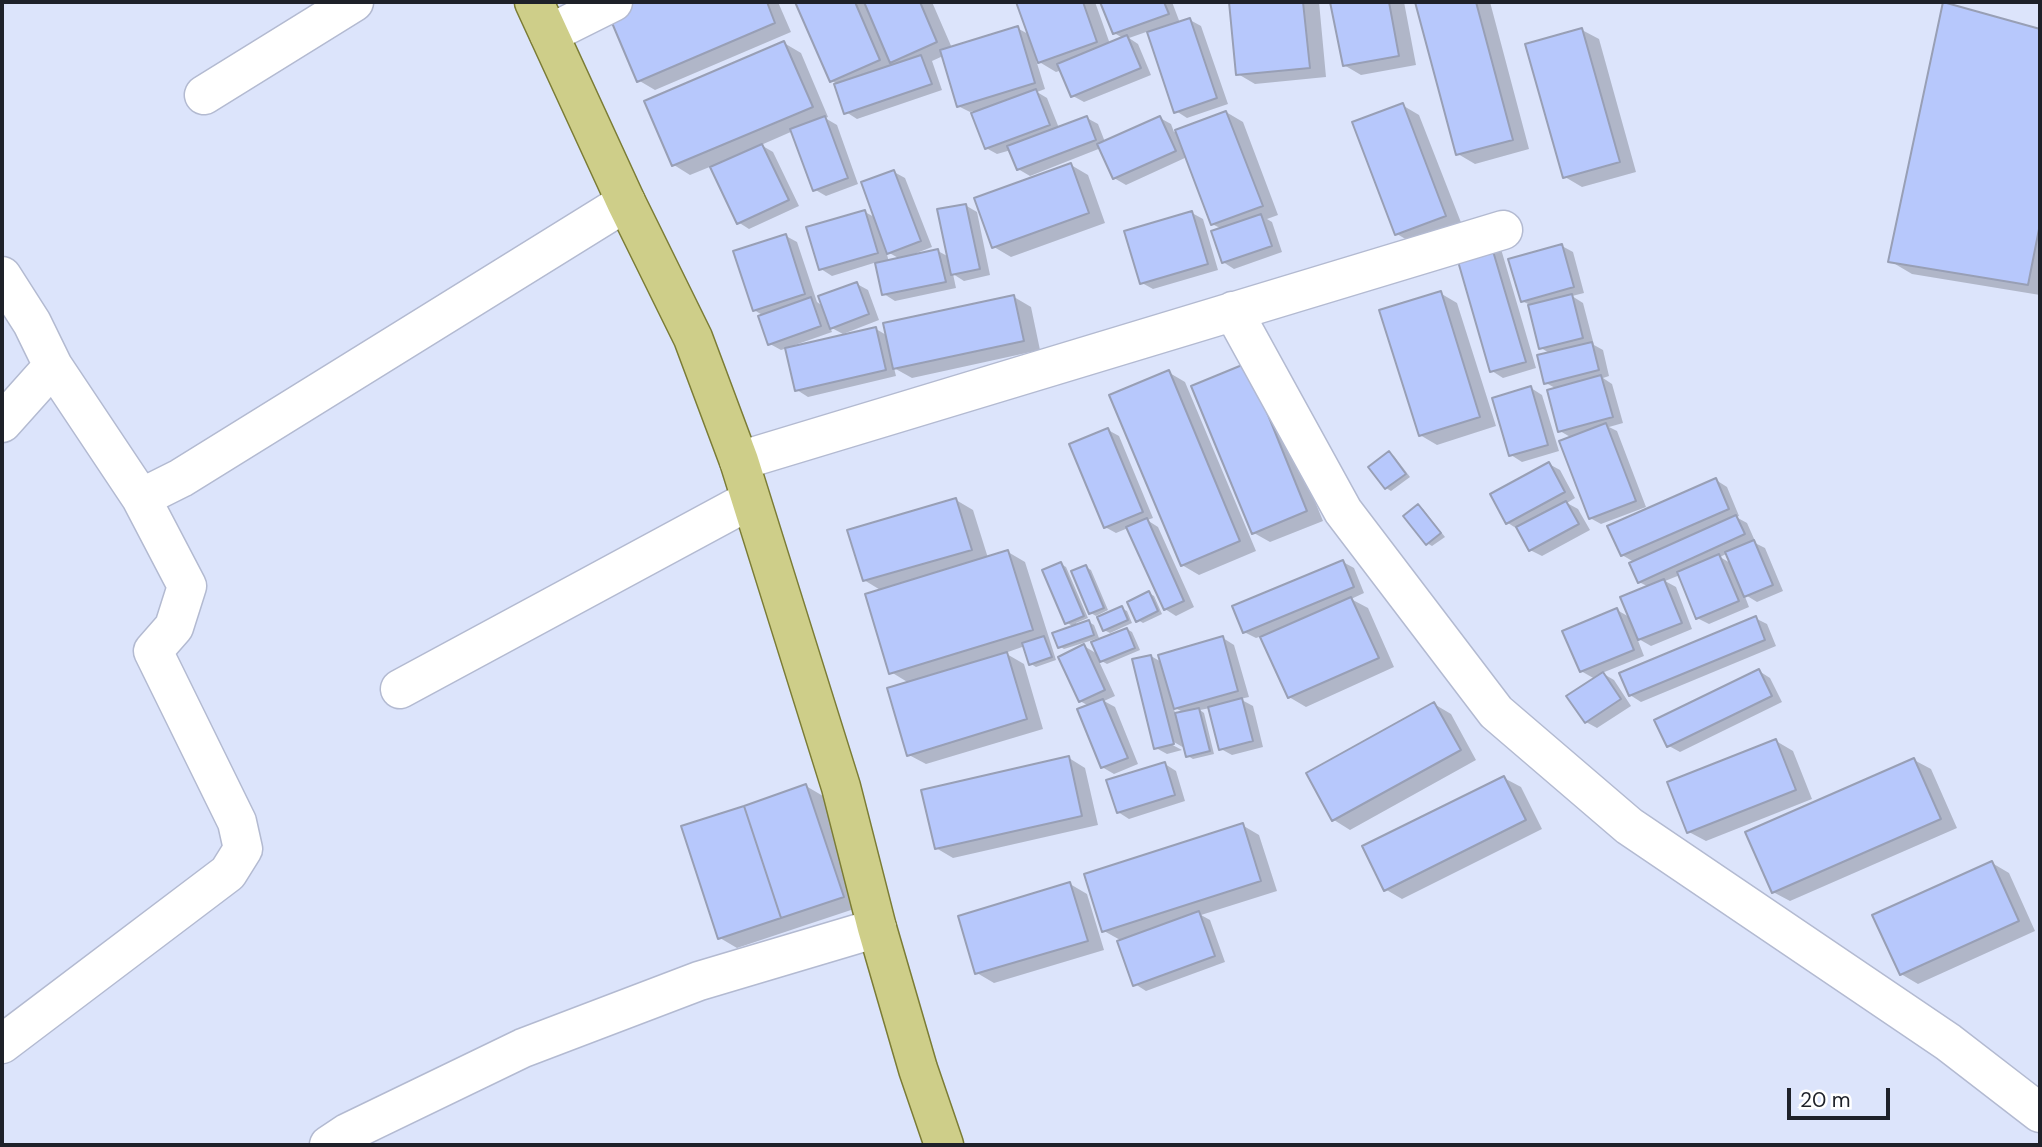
<!DOCTYPE html>
<style>
body{margin:0}
#map{position:relative;width:2042px;height:1147px;overflow:hidden;background:#dce4fb;font-family:"DM Sans",sans-serif}
canvas{display:block}
.frame{position:absolute;inset:0;border:4px solid #1e2129;pointer-events:none}
.scale{position:absolute;left:1787px;top:1088px;width:103px;height:32px;box-sizing:border-box;border:4px solid #1e2129;border-top:0;padding-left:9px;font-size:21px;line-height:24px;white-space:nowrap;color:#1e2129;-webkit-text-stroke:5px #fff;paint-order:stroke}
</style>
<div id="map">
<canvas width="2042" height="1147"></canvas>
<div class="frame"></div>
<div class="scale">20 m</div>
</div>
<script>
const context = document.querySelector('canvas').getContext('2d');
context.lineJoin = 'round';
function paint(path, color) { context.fillStyle = color; context.fill(path, 'evenodd'); }
function strokePath(path, color, width, dash) { context.strokeStyle = color; context.lineWidth = width; context.lineCap = dash ? 'butt' : 'round'; context.setLineDash(dash || []); context.stroke(path); }
const shadow = new Path2D(`
 M 634,2 L 778,2 L 791,32 L 655,90 L 638,80 L 609,12 Z
 M 797,2 L 932,2 L 952,48 L 1017,28 L 1030,35 L 1018,2 L 1095,2 L 1110,44 L 1123,38 L 1114,33 L 1102,2 L 1172,2 L 1180,23 L 1190,20 L 1201,26 L 1228,104 L 1187,118 L 1176,111 L 1149,31 L 1129,38 L 1138,44 L 1151,75 L 1084,102 L 1073,96 L 1062,70 L 1056,72 L 1036,60 L 1045,89 L 1037,92 L 1047,98 L 1059,128 L 1087,118 L 1098,124 L 1105,142 L 1160,118 L 1171,124 L 1174,132 L 1226,112 L 1243,122 L 1278,215 L 1267,219 L 1272,222 L 1282,252 L 1234,269 L 1223,262 L 1222,229 L 1212,224 L 1187,157 L 1126,185 L 1114,178 L 1101,148 L 1030,176 L 1018,169 L 1011,150 L 997,154 L 986,148 L 973,111 L 970,112 L 958,106 L 943,56 L 932,61 L 942,90 L 857,119 L 846,112 L 839,85 L 832,81 Z
 M 1230,2 L 1319,2 L 1326,77 L 1255,84 L 1238,74 Z
 M 1332,2 L 1404,2 L 1416,65 L 1361,75 L 1344,65 Z
 M 1417,2 L 1490,2 L 1529,149 L 1475,164 L 1458,154 Z
 M 1945,3 L 2040,31 L 2040,295 L 1912,274 L 1890,261 Z
 M 1582,30 L 1599,39 L 1636,172 L 1582,187 L 1565,177 Z
 M 784,43 L 801,53 L 828,117 L 825,118 L 837,125 L 858,184 L 826,196 L 814,189 L 793,131 L 761,145 L 773,152 L 799,206 L 749,229 L 738,222 L 712,166 L 690,175 L 674,165 Z
 M 1402,105 L 1419,115 L 1462,225 L 1414,244 L 1397,234 Z
 M 1071,165 L 1088,175 L 1105,223 L 1011,257 L 994,247 Z
 M 894,172 L 905,178 L 932,247 L 914,254 L 915,256 L 938,251 L 949,257 L 965,205 L 977,212 L 990,275 L 964,281 L 953,274 L 956,288 L 895,301 L 884,294 L 877,262 L 832,276 L 821,269 L 865,212 L 876,218 ZM 886,251 L 900,259 L 889,262 Z
 M 1192,213 L 1203,219 L 1218,270 L 1153,289 L 1142,283 Z
 M 786,236 L 797,242 L 817,302 L 824,307 L 857,284 L 868,290 L 879,320 L 843,334 L 830,327 L 832,332 L 795,345 L 795,348 L 876,329 L 888,336 L 1014,297 L 1031,307 L 1040,350 L 912,378 L 894,368 L 896,376 L 808,397 L 797,390 L 787,348 L 781,350 L 770,344 L 764,316 L 754,310 Z
 M 1562,246 L 1573,252 L 1584,293 L 1572,296 L 1583,303 L 1594,345 L 1603,350 L 1609,376 L 1603,378 L 1612,384 L 1623,423 L 1609,427 L 1617,431 L 1646,507 L 1601,524 L 1590,518 L 1572,438 L 1560,431 L 1557,389 L 1546,383 L 1551,354 L 1541,348 L 1530,305 L 1522,301 Z
 M 1501,249 L 1536,368 L 1503,378 L 1492,371 L 1457,252 Z
 M 1440,293 L 1457,303 L 1496,426 L 1437,445 L 1420,435 Z
 M 1168,372 L 1185,382 L 1256,551 L 1199,575 L 1182,565 Z
 M 1263,375 L 1323,521 L 1270,542 L 1254,533 Z
 M 1531,388 L 1542,395 L 1559,451 L 1522,462 L 1511,455 Z
 M 1108,430 L 1119,436 L 1153,518 L 1147,520 L 1158,527 L 1194,607 L 1176,616 L 1165,609 L 1128,528 L 1116,533 L 1105,527 Z
 M 1389,453 L 1394,456 L 1410,477 L 1391,491 L 1386,488 Z
 M 1549,464 L 1560,470 L 1575,498 L 1567,503 L 1578,509 L 1590,530 L 1542,556 L 1530,550 L 1519,530 L 1508,523 Z
 M 1716,480 L 1727,487 L 1739,516 L 1736,517 L 1747,523 L 1755,541 L 1753,542 L 1765,548 L 1783,591 L 1757,602 L 1744,594 L 1749,607 L 1709,624 L 1697,618 L 1680,575 L 1665,581 L 1676,587 L 1692,629 L 1651,646 L 1637,638 L 1644,656 L 1602,673 L 1614,680 L 1631,706 L 1597,728 L 1586,722 L 1595,679 L 1581,671 L 1617,610 L 1631,618 L 1649,587 L 1639,582 L 1634,562 L 1622,555 ZM 1728,553 L 1732,564 L 1720,557 Z
 M 956,500 L 973,510 L 988,558 L 1008,552 L 1025,562 L 1056,660 L 1036,667 L 1031,664 L 1025,646 L 1005,653 L 1024,664 L 1043,729 L 926,764 L 909,755 L 909,683 L 891,672 L 882,591 L 864,580 Z
 M 1418,506 L 1423,509 L 1445,537 L 1432,546 L 1427,543 Z
 M 1343,562 L 1354,568 L 1364,593 L 1351,599 L 1368,608 L 1394,667 L 1306,707 L 1289,697 L 1262,636 L 1256,638 L 1244,632 Z
 M 1061,564 L 1066,567 L 1088,618 L 1076,623 L 1077,626 L 1089,622 L 1094,625 L 1099,638 L 1064,649 L 1059,646 L 1074,627 L 1066,622 Z
 M 1086,567 L 1091,570 L 1108,610 L 1096,616 L 1091,613 Z
 M 1149,593 L 1154,596 L 1162,614 L 1143,623 L 1138,620 Z
 M 1121,608 L 1127,611 L 1132,623 L 1110,633 L 1104,630 Z
 M 1755,618 L 1767,624 L 1776,646 L 1641,702 L 1630,695 Z
 M 1127,629 L 1132,632 L 1140,650 L 1107,664 L 1098,659 L 1115,696 L 1104,701 L 1115,707 L 1138,764 L 1114,774 L 1102,767 L 1089,706 L 1080,701 L 1084,646 L 1099,655 Z
 M 1223,638 L 1234,645 L 1249,697 L 1240,699 L 1253,706 L 1263,747 L 1232,755 L 1221,749 L 1210,708 L 1200,710 L 1204,713 L 1214,754 L 1193,759 L 1188,756 L 1186,749 L 1167,738 L 1165,741 L 1182,750 L 1167,754 L 1156,748 L 1151,656 L 1163,663 ZM 1173,707 L 1181,711 L 1184,713 L 1176,715 Z
 M 1759,671 L 1770,678 L 1782,702 L 1680,752 L 1669,746 Z
 M 1434,704 L 1451,714 L 1476,760 L 1350,830 L 1334,820 Z
 M 1776,741 L 1793,751 L 1812,799 L 1706,841 L 1689,832 Z
 M 1069,758 L 1085,768 L 1098,825 L 953,858 L 936,848 Z
 M 1914,760 L 1931,769 L 1957,828 L 1790,901 L 1773,892 Z
 M 1165,764 L 1176,771 L 1185,801 L 1129,819 L 1118,812 Z
 M 1504,778 L 1521,787 L 1542,829 L 1402,899 L 1385,889 Z
 M 806,786 L 823,796 L 860,907 L 737,948 L 720,938 Z
 M 1242,825 L 1259,835 L 1277,891 L 1201,915 L 1210,920 L 1225,962 L 1146,991 L 1135,984 L 1122,941 L 1104,931 Z
 M 1992,863 L 2009,873 L 2035,931 L 1918,984 L 1901,974 Z
 M 1070,884 L 1087,894 L 1104,950 L 994,983 L 977,973 Z`);
const building = new Path2D(`
 M 630,2 L 767,2 L 775,23 L 637,82 L 607,11 Z
 M 795,2 L 855,2 L 880,60 L 830,82 Z
 M 864,2 L 920,2 L 937,42 L 890,63 Z
 M 1016,2 L 1083,2 L 1097,42 L 1038,63 Z
 M 1100,2 L 1164,2 L 1169,14 L 1113,34 Z
 M 1229,2 L 1303,2 L 1310,68 L 1236,75 Z
 M 1330,2 L 1389,2 L 1399,56 L 1343,66 Z
 M 1415,2 L 1476,2 L 1513,140 L 1456,155 Z
 M 1943,2 L 2040,29 L 2040,224 L 2028,285 L 1888,262 Z
 M 1190,18 L 1217,98 L 1174,113 L 1147,32 Z
 M 1018,26 L 1035,83 L 957,107 L 940,50 Z
 M 1582,28 L 1620,162 L 1563,178 L 1525,44 Z
 M 1127,35 L 1141,68 L 1071,97 L 1057,64 Z
 M 784,41 L 813,107 L 672,166 L 644,101 Z
 M 921,55 L 932,84 L 844,114 L 834,84 Z
 M 1036,89 L 1050,125 L 985,149 L 971,113 Z
 M 1403,103 L 1446,216 L 1395,235 L 1352,122 Z
 M 1226,111 L 1263,206 L 1211,225 L 1175,130 Z
 M 825,116 L 848,178 L 813,191 L 790,129 Z
 M 1087,116 L 1096,140 L 1017,170 L 1007,146 Z
 M 1160,116 L 1176,151 L 1113,179 L 1097,144 Z
 M 762,144 L 789,200 L 737,224 L 710,167 Z
 M 1071,163 L 1089,213 L 992,248 L 974,198 Z
 M 894,170 L 921,241 L 887,254 L 861,182 Z
 M 966,204 L 980,269 L 951,275 L 937,209 Z
 M 865,210 L 878,253 L 819,270 L 806,227 Z
 M 1192,211 L 1208,264 L 1140,284 L 1124,231 Z
 M 1261,214 L 1272,246 L 1222,263 L 1211,231 Z
 M 786,234 L 805,294 L 753,311 L 733,251 Z
 M 1490,241 L 1526,362 L 1490,372 L 1455,251 Z
 M 1562,244 L 1574,287 L 1521,302 L 1508,259 Z
 M 938,249 L 946,282 L 882,295 L 875,263 Z
 M 857,282 L 869,314 L 830,329 L 818,296 Z
 M 1441,291 L 1480,417 L 1419,436 L 1379,310 Z
 M 1572,294 L 1583,338 L 1539,349 L 1528,305 Z
 M 1014,295 L 1024,341 L 893,369 L 883,323 Z
 M 811,297 L 821,326 L 768,345 L 758,316 Z
 M 876,327 L 886,370 L 795,391 L 785,348 Z
 M 1592,342 L 1599,370 L 1544,384 L 1537,355 Z
 M 1247,363 L 1307,511 L 1252,534 L 1191,386 Z
 M 1169,370 L 1240,541 L 1181,566 L 1109,395 Z
 M 1601,375 L 1613,417 L 1558,432 L 1547,390 Z
 M 1531,386 L 1548,445 L 1509,456 L 1492,398 Z
 M 1606,423 L 1636,501 L 1589,519 L 1559,441 Z
 M 1108,428 L 1143,512 L 1104,528 L 1069,444 Z
 M 1389,451 L 1406,474 L 1385,489 L 1368,467 Z
 M 1549,462 L 1565,492 L 1506,524 L 1490,494 Z
 M 1716,478 L 1729,509 L 1621,556 L 1607,526 Z
 M 956,498 L 972,550 L 863,581 L 847,530 Z
 M 1566,501 L 1579,524 L 1529,551 L 1516,527 Z
 M 1418,504 L 1441,533 L 1426,545 L 1403,516 Z
 M 1736,515 L 1745,534 L 1638,583 L 1629,563 Z
 M 1147,518 L 1184,601 L 1164,610 L 1126,527 Z
 M 1754,540 L 1773,585 L 1744,597 L 1725,552 Z
 M 1008,550 L 1033,630 L 889,674 L 865,594 Z
 M 1719,554 L 1739,601 L 1696,619 L 1677,572 Z
 M 1343,560 L 1354,587 L 1243,633 L 1232,606 Z
 M 1061,562 L 1084,616 L 1065,624 L 1042,570 Z
 M 1086,565 L 1104,608 L 1089,614 L 1071,571 Z
 M 1664,579 L 1682,623 L 1638,640 L 1620,597 Z
 M 1149,591 L 1158,611 L 1136,622 L 1127,602 Z
 M 1351,597 L 1379,658 L 1288,698 L 1260,637 Z
 M 1122,606 L 1128,620 L 1103,631 L 1097,617 Z
 M 1617,608 L 1634,650 L 1580,672 L 1562,631 Z
 M 1756,616 L 1765,640 L 1629,696 L 1619,673 Z
 M 1089,620 L 1094,635 L 1058,648 L 1052,633 Z
 M 1127,628 L 1135,648 L 1100,662 L 1091,642 Z
 M 1044,636 L 1052,657 L 1029,665 L 1022,643 Z
 M 1223,636 L 1238,691 L 1174,709 L 1158,655 Z
 M 1084,644 L 1105,690 L 1079,702 L 1058,657 Z
 M 1007,652 L 1027,719 L 907,756 L 887,688 Z
 M 1151,655 L 1174,744 L 1154,749 L 1132,659 Z
 M 1759,669 L 1772,696 L 1667,747 L 1654,720 Z
 M 1603,672 L 1621,699 L 1585,723 L 1566,696 Z
 M 1242,698 L 1253,741 L 1219,750 L 1208,707 Z
 M 1103,699 L 1128,758 L 1101,768 L 1077,709 Z
 M 1434,702 L 1461,750 L 1332,821 L 1306,773 Z
 M 1199,708 L 1210,751 L 1186,757 L 1175,713 Z
 M 1776,739 L 1796,790 L 1687,833 L 1667,782 Z
 M 1069,756 L 1082,816 L 935,849 L 921,790 Z
 M 1914,758 L 1941,819 L 1772,893 L 1745,832 Z
 M 1165,762 L 1175,795 L 1117,813 L 1106,780 Z
 M 1504,776 L 1526,820 L 1384,891 L 1362,846 Z
 M 806,784 L 844,897 L 781,918 L 744,806 Z
 M 744,806 L 781,918 L 718,939 L 681,826 Z
 M 1243,823 L 1261,881 L 1102,932 L 1084,874 Z
 M 1992,861 L 2019,921 L 1900,975 L 1872,915 Z
 M 1070,882 L 1088,941 L 975,974 L 958,916 Z
 M 1199,911 L 1215,956 L 1133,986 L 1117,941 Z`);
const minor = new Path2D(`
 M 549,34 L 613,2
 M 204,95 L 354,2
 M 2,276 L 32,323 L 53,366
 M 1233,311 L 1343,511 L 1496,712 L 1629,826 L 1948,1042 L 2040,1113
 M 2,423 L 53,366 L 141,498 L 181,478 L 626,202
 M 739,461 L 1503,230
 M 400,689 L 750,500
 M 2,1044 L 228,873 L 243,849 L 237,822 L 153,651 L 174,627 L 187,586 L 141,498
 M 329,1145 L 347,1133 L 523,1048 L 699,981 L 877,928`);
const major = new Path2D(`
 M 534,2 L 626,202 L 693,338 L 739,461 L 841,787 L 877,928 L 918,1069 L 944,1145`);
paint(shadow, '#0003');
paint(building, '#b7c8fc');
strokePath(building, '#989fb5', 2);
strokePath(minor, '#b3bad1', 41);
strokePath(major, '#7b7c35', 41);
strokePath(minor, '#fff', 38);
strokePath(major, '#cece89', 38);
</script>
